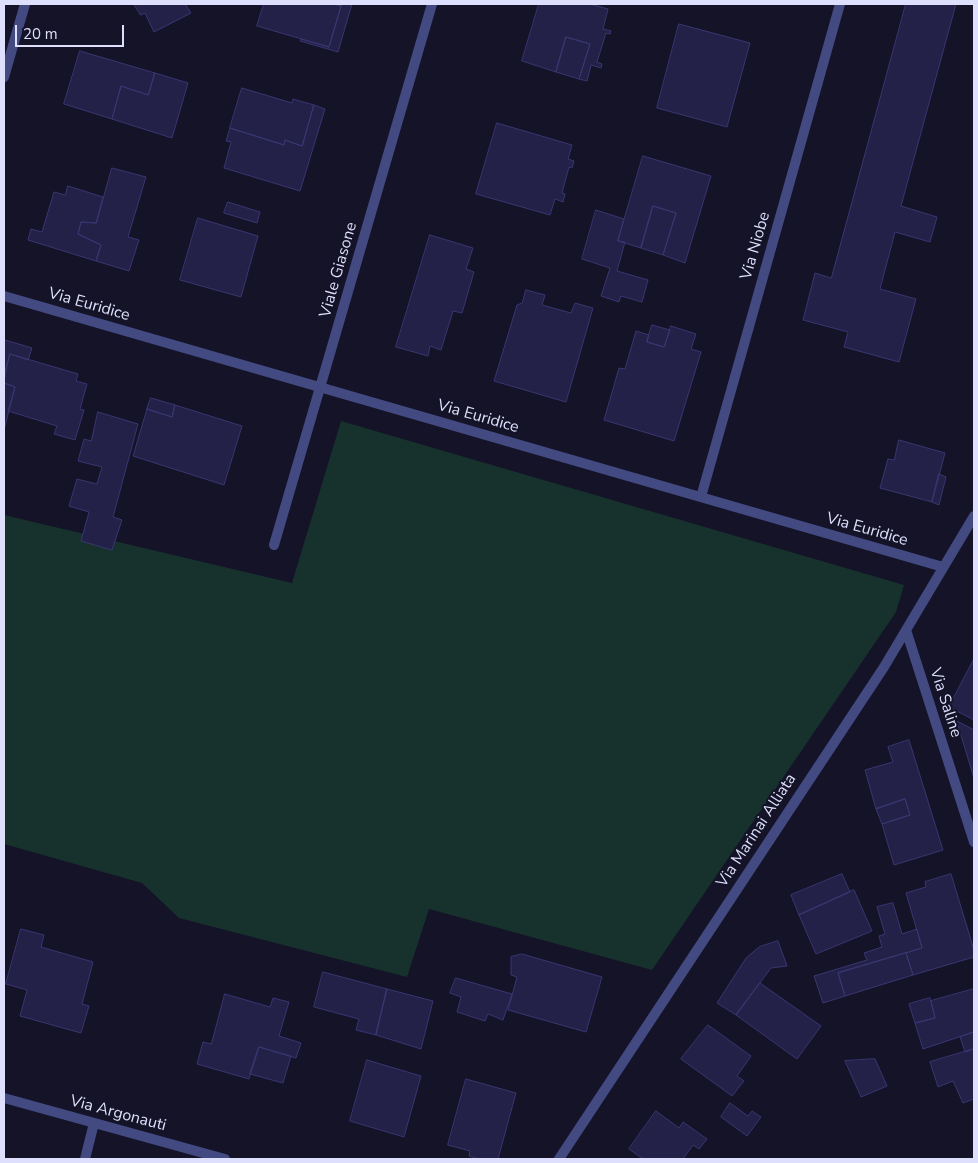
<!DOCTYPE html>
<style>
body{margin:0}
#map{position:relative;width:978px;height:1163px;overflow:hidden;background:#141328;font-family:"Nunito Sans",sans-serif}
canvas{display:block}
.frame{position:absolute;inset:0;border:5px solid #dedffc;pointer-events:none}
.scale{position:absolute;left:15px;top:25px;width:109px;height:22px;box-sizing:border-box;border:2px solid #dedffc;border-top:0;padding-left:6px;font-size:15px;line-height:18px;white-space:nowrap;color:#dedffc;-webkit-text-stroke:4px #141328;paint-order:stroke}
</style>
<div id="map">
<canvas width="978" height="1163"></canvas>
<div class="frame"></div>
<div class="scale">20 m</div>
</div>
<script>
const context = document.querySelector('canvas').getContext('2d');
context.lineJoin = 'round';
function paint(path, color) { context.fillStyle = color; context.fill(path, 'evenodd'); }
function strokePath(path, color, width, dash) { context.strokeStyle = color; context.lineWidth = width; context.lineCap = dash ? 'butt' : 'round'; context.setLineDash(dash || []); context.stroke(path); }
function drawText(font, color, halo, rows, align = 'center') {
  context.font = font + ' "Nunito Sans",sans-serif'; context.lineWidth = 4; context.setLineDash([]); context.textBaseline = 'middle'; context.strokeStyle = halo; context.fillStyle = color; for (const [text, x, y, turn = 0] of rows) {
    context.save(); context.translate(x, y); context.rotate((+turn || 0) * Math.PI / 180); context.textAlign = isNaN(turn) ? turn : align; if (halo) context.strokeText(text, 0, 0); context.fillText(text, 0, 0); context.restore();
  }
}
const green = new Path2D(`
 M 341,421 L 904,585 L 896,612 L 652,970 L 429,909 L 407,977 L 179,918 L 142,883 L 4,844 L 4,515 L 292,583 Z`);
const building = new Path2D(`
 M 134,4 L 185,4 L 191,13 L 154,32 L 145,13 L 141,15 Z
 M 264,4 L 334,4 L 341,6 L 329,47 L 257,26 Z
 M 334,4 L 352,4 L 338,52 L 300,41 L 301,39 L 329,47 L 341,6 Z
 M 539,4 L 590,4 L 608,9 L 603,29 L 611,31 L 610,34 L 606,33 L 597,62 L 602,64 L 601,68 L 591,65 L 587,81 L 579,79 L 590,44 L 566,37 L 556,72 L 522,61 Z
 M 906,4 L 956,4 L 901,206 L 937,217 L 930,242 L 895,232 L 880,289 L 916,299 L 899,362 L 844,347 L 848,332 L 803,320 L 815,273 L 831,278 Z
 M 679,24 L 750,43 L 727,127 L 657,108 Z
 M 566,37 L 590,44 L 579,79 L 556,72 Z
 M 80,51 L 155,73 L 148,95 L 121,86 L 112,119 L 64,104 Z
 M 155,73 L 188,83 L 172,138 L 112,119 L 121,86 L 148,95 Z
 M 242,88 L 292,103 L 293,99 L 314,105 L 302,146 L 285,140 L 284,145 L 230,128 Z
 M 314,105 L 325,109 L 300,191 L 224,168 L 231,142 L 226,141 L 230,128 L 284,145 L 285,140 L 302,146 Z
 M 497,123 L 572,145 L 568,159 L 574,161 L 572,168 L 569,167 L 562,193 L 565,194 L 563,202 L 555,199 L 550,215 L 476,194 Z
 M 643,156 L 711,176 L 685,263 L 663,255 L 676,213 L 653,206 L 641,248 L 618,241 Z
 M 112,168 L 146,177 L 128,237 L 139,240 L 129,271 L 96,261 L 101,245 L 78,234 L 81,222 L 96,223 Z
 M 68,186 L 103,197 L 96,223 L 81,222 L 78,234 L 101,245 L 96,261 L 28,240 L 31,229 L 42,232 L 54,192 L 65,195 Z
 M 228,202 L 260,212 L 257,223 L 224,213 Z
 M 653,206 L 676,213 L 663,255 L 641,248 Z
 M 596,210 L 624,219 L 618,241 L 625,242 L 617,271 L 648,280 L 642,302 L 621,296 L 619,302 L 601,296 L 610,268 L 582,259 Z
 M 198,218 L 258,236 L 241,297 L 180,280 Z
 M 430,235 L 473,248 L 466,269 L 474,272 L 462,313 L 453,311 L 441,350 L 430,346 L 428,356 L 396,347 Z
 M 526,290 L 545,295 L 542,305 L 571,313 L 575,303 L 593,308 L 566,402 L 494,381 L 517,305 L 522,303 Z
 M 652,325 L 670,330 L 664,347 L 647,342 Z
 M 671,326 L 696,334 L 691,349 L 701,352 L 674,441 L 604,420 L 619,368 L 625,369 L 636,331 L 649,335 L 647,342 L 664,347 Z
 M 5,340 L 32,348 L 28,360 L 10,354 L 4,375 Z
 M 10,354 L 78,374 L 76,381 L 87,384 L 80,409 L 84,410 L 75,440 L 54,434 L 57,426 L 8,411 L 15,387 L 4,383 Z
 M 4,383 L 15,387 L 4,430 Z
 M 151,398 L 175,405 L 172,417 L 147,409 Z
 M 175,405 L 242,426 L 224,485 L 133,456 L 147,409 L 172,417 Z
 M 98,412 L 138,424 L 113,517 L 122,520 L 112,550 L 81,541 L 89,512 L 69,506 L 77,479 L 97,484 L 102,467 L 78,461 L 84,439 L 91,441 Z
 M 899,440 L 945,453 L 932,502 L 880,488 L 888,459 L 894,460 Z
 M 939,474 L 946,477 L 939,505 L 932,502 Z
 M 974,659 L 974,720 L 949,707 Z
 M 957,721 L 974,730 L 974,778 Z
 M 909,740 L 943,850 L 894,865 L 882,824 L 910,815 L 905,799 L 876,809 L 865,770 L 893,762 L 888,747 Z
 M 905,799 L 910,815 L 882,824 L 876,809 Z
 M 842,874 L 850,892 L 799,915 L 791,895 Z
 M 951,874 L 974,950 L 974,957 L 913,975 L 906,953 L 922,948 L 906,893 L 926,887 L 925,882 Z
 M 854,890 L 872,931 L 816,954 L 799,915 Z
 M 893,903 L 902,934 L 917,929 L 922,948 L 838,973 L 845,996 L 823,1003 L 814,976 L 867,960 L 864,953 L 882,947 L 879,936 L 885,934 L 877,907 Z
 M 21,929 L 44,935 L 41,947 L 93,962 L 82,1004 L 89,1006 L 81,1033 L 20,1016 L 27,990 L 6,984 Z
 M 778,941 L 787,966 L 771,968 L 736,1015 L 717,1003 L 746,958 L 759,947 Z
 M 906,953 L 913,975 L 845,996 L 838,973 Z
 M 522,954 L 602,977 L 586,1032 L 508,1010 L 517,977 L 511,975 L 511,957 Z
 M 323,972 L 387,989 L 376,1035 L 356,1030 L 359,1019 L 314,1007 Z
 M 456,978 L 512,994 L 503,1020 L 488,1014 L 485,1021 L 457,1012 L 461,997 L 450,993 Z
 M 760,983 L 821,1026 L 797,1059 L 736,1015 Z
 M 387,989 L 433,1001 L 421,1049 L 376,1035 Z
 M 974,989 L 974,1032 L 923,1049 L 915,1023 L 935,1018 L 931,1001 Z
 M 225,994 L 270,1007 L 273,998 L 289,1002 L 279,1036 L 301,1043 L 296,1058 L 259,1047 L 249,1079 L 197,1064 L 203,1042 L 211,1044 Z
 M 930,998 L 935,1018 L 915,1023 L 909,1004 Z
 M 708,1025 L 751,1056 L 737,1076 L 744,1081 L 732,1096 L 681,1059 Z
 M 974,1032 L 974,1049 L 965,1052 L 960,1037 Z
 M 259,1047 L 291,1056 L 283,1083 L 250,1074 Z
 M 974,1049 L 974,1099 L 963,1103 L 953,1081 L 938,1087 L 930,1062 Z
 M 875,1059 L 887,1086 L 861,1097 L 845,1061 Z
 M 367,1060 L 421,1076 L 404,1137 L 350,1121 Z
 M 466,1079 L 516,1093 L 498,1159 L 479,1159 L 469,1156 L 470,1151 L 448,1145 Z
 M 730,1103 L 748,1116 L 752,1111 L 761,1117 L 747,1136 L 721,1117 Z
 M 656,1111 L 679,1128 L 683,1122 L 707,1139 L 699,1149 L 693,1145 L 683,1159 L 643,1159 L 629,1149 Z`);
const street = new Path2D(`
 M 4,77 L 25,4
 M 4,296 L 943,567
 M 701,497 L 840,4
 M 274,545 L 432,4
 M 906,630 L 974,842
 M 4,1098 L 225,1159
 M 85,1159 L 94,1123
 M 559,1159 L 884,667 L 974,516`);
const streetNames = [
 ["Via Niobe",756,246,-74],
 ["Viale Giasone",339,270,-74],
 ["Via Euridice",89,305,16],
 ["Via Euridice",478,417,16],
 ["Via Euridice",867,530,16],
 ["Via Saline",945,703,72],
 ["Via Marinai Alliata",757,831,-57],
 ["Via Argonauti",118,1114,15]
];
paint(green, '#17312d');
paint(building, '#232147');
strokePath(building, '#393671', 1);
strokePath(street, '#434a82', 10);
drawText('16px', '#dedffc', '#141328', streetNames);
</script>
